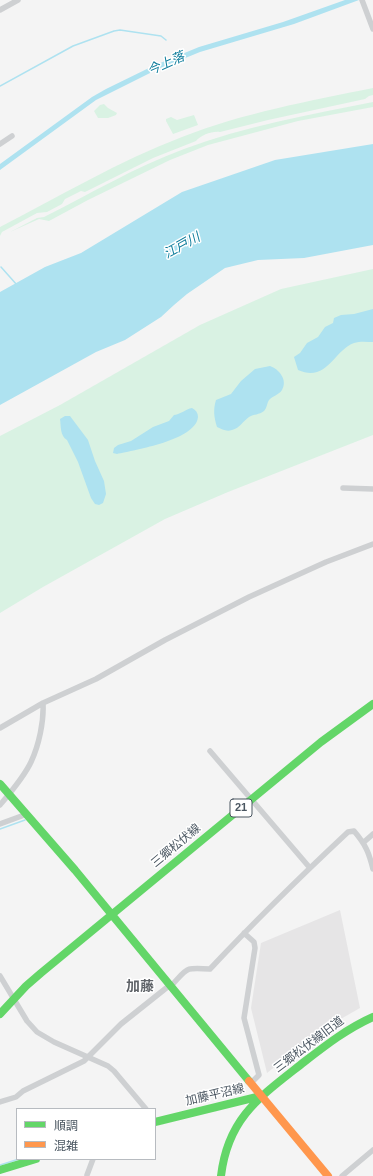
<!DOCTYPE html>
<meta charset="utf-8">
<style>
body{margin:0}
#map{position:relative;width:373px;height:1176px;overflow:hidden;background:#f4f4f4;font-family:Helvetica,"Noto Sans JP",sans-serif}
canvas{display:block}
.legend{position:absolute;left:16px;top:1108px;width:140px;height:52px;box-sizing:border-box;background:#fff;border:1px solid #b7bbc0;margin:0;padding:5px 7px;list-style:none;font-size:12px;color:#4a5661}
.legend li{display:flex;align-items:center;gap:8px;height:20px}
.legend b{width:20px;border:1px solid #b7bbc0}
</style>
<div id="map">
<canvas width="373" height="1176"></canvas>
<ul class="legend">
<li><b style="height:5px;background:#63d668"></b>順調</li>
<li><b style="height:5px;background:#ff974d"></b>混雑</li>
</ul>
</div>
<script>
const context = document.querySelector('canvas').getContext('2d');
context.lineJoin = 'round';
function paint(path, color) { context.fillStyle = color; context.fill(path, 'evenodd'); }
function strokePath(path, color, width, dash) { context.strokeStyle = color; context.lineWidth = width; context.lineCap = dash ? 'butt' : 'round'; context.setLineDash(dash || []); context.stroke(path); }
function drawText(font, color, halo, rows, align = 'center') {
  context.font = font + ' Helvetica,"Noto Sans JP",sans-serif'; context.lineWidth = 3; context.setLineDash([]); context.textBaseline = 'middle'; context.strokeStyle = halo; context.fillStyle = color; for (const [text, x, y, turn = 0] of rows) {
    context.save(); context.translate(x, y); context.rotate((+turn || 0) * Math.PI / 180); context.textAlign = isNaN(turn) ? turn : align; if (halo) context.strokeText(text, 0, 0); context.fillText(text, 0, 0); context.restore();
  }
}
const education = new Path2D(`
 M 340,910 L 360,1008 L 318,1032 L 267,1073 L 251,1008 L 261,943 Z`);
const green = new Path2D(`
 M 373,88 L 373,95 L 369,96 L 365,99 L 268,120 L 220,132 C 212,131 201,135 196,141 L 153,158 L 85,192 L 81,191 L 65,199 L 62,204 L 47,212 L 37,213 L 2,232 L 0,236 L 0,227 C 60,196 119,161 182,137 C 243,113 309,101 373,88 Z
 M 373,102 L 373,107 L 298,121 L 208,145 L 170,160 L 88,200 L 49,221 L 39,219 L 10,232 L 37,218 L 44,217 C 90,194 135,167 184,149 C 245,126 309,115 373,102 Z
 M 104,104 L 108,108 L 117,113 L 116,115 L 108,118 L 98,118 L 94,111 L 100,105 Z
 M 194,115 L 198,125 L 173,134 L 166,121 L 166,119 L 171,117 L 177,120 Z
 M 373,269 L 373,435 L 228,492 L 165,519 L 43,587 L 0,613 L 0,436 L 60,405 L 200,325 L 281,289 Z`);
const water = new Path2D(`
 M 345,0 L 359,0 L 294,24 L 200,52 L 156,70 L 96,100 L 0,170 L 0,164 L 92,97 L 106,89 L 153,66 L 199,47 L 283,22 Z
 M 373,144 L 373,245 L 304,258 L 258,260 L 225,268 L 187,294 L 174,305 L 161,317 L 125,340 L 96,352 L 0,405 L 0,292 L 45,267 L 81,253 L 182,192 L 275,160 Z
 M 373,309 L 373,342 C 367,342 360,341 354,343 C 334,350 327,383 298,370 L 294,357 L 300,353 L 307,343 L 318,337 L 325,327 L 333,323 L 334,318 L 341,315 L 354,314 Z
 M 270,366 C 279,369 288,380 282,390 C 279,395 272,396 269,400 C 267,403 267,408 264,411 C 259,415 254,414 249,417 C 243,421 240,428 232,430 C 226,432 222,429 217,427 C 214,417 213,410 216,400 L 231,394 L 241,381 L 255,369 Z
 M 192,408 C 196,410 198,413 198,417 C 196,440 135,450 117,454 L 113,453 L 114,448 L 118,445 L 131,441 L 153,427 L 169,421 L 174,415 C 179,415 186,409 192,408 Z
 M 65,416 L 70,416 L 88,440 L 95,461 L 104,481 L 106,494 L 103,503 L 99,505 L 95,504 L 91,498 L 78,462 L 67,440 C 60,436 61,426 60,419 Z`);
const stream = new Path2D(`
 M 0,86 L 73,46 L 114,31 L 120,30 L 161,36 L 166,40
 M 1,267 L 17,285
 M 0,829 L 25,820
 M 0,1165 L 19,1159`);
const street = new Path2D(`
 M 362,0 L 373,29
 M 0,10 L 18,0
 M 0,144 L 12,136
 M 343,488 L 373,489
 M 0,728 L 43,703 L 96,679 L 165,640 L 249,597 L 326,562 L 373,544
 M 210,751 L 310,868
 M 0,805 C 11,792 24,777 31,762 C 39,745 44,721 43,703
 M 0,824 L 27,814
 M 364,842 L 373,834
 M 244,933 L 254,942 L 255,948 L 244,1018 L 259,1075 L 251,1083
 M 0,976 L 27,1021 L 37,1032 L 54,1042 L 108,1066 L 114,1071 L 146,1109
 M 171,986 C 188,968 184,967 210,969 C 254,922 301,876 348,832 L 354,831 C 366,845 369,853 373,869
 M 0,1102 L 16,1097 L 23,1091 L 84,1061 L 121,1024 L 170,985
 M 87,1175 L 93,1159
 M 342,1176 L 373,1150`);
const fast = new Path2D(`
 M 0,784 L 75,870 L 249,1081
 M 0,1014 L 26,986 L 41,973 L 321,742 L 373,704
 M 155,1122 L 261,1096
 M 0,1170 L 36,1159
 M 221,1176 C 228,1117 261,1096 304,1062 C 326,1045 348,1028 373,1017`);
const slow = new Path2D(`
 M 249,1081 L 328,1176`);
const shields = [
 [241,808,22]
];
const shieldNames = [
 ["21",241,808]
];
const streetNames = [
 ["三郷松伏線",176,846,-40],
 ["三郷松伏線旧道",309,1045,-37],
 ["加藤平沼線",215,1095,-13]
];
const waterNames = [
 ["今上落",166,64,-24],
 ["江戸川",182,246,-29]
];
const quarterNames = [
 ["加藤",140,987]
];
paint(education, '#e6e5e6');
paint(green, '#d9f2e3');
paint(water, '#aee2f0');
strokePath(stream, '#aee2f0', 1.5);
strokePath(street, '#ced0d2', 5.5);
strokePath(fast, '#63d668', 8);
strokePath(slow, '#ff974d', 8);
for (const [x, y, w] of shields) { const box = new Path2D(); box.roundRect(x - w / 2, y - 9, w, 18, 3); context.fillStyle = '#fff'; context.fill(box); strokePath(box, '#4a5661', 1); }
drawText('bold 11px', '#4a5661', null, shieldNames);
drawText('12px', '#4a5661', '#fff', streetNames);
drawText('italic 13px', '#0c7c9b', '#fff', waterNames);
drawText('bold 14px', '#5f6368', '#fff', quarterNames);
</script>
